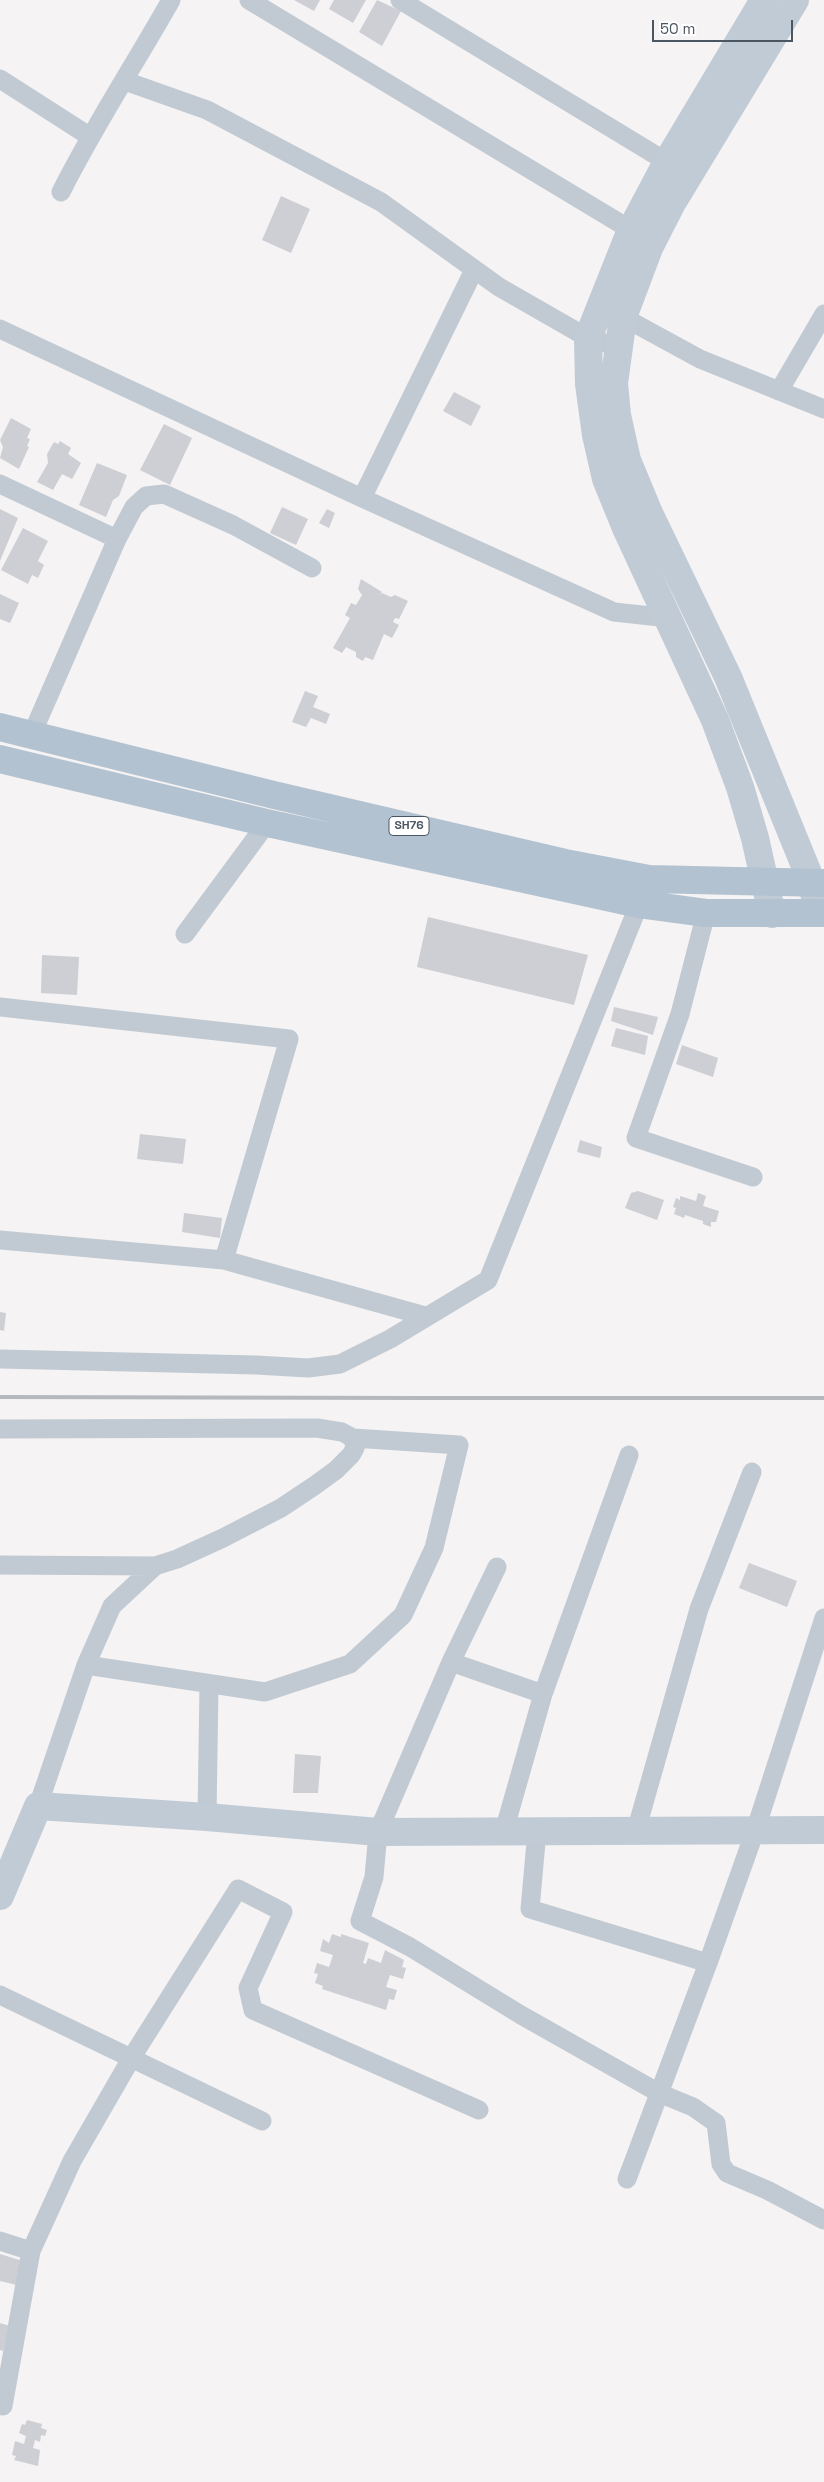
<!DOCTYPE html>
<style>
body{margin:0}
#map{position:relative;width:824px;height:2482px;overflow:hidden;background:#f5f3f3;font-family:"Space Grotesk",sans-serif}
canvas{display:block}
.scale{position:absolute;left:652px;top:20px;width:141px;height:22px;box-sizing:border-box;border:2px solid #4a5661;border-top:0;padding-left:6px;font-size:15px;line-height:18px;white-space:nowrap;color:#4a5661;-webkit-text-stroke:4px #fff;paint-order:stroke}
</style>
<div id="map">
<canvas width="824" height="2482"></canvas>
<div class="scale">50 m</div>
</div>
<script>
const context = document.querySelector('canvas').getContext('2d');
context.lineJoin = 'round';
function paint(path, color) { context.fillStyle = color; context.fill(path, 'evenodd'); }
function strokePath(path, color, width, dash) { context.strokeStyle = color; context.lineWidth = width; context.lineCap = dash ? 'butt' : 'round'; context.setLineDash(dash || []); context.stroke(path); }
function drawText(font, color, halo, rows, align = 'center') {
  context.font = font + ' "Space Grotesk",sans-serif'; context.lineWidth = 5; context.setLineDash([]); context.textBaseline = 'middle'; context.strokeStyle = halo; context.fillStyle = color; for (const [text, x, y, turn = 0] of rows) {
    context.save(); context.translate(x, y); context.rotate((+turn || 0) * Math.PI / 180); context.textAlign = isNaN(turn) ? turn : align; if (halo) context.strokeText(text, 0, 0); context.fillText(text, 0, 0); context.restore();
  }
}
const building = new Path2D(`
 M 294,0 L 320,0 L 314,11 Z
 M 334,0 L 366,0 L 353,23 L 329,9 Z
 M 377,0 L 401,11 L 382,46 L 359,32 Z
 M 281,196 L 310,209 L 291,253 L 262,240 Z
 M 454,392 L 481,406 L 471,426 L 443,411 Z
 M 11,418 L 31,429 L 27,438 L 30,439 L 27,446 L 29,447 L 19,469 L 0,458 L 3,447 L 0,440 Z
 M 164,424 L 192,438 L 170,485 L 140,470 Z
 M 60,441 L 71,448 L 68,454 L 81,463 L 72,479 L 62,474 L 53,490 L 37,482 L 48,463 L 47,454 L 54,442 L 58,444 Z
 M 97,463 L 127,475 L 119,496 L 113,500 L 106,517 L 79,505 Z
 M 282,507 L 308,519 L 296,545 L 270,533 Z
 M 0,509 L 18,518 L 0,561 Z
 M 327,509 L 335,513 L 329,528 L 319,523 Z
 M 23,528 L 48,541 L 38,561 L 44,565 L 38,578 L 32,575 L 28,584 L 1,570 Z
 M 361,579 L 382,592 L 379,596 L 382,593 L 391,597 L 395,595 L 408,601 L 399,619 L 395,618 L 393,622 L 399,625 L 392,638 L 384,634 L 373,660 L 365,657 L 363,661 L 356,657 L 356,652 L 346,647 L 342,653 L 333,648 L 350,618 L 345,615 L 351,603 L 356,605 L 362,595 L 358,589 Z
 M 0,594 L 19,603 L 10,623 L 0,619 Z
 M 305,691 L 318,696 L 313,707 L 330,714 L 326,724 L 311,718 L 306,727 L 292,722 Z
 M 428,917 L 588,955 L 574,1005 L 417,967 Z
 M 42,955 L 79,957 L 77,995 L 41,993 Z
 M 614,1007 L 658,1017 L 653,1035 L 611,1021 Z
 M 616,1028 L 648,1036 L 645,1055 L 611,1046 Z
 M 682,1045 L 718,1058 L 713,1077 L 676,1064 Z
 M 140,1134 L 186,1139 L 183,1164 L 137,1159 Z
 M 580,1140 L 602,1147 L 600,1158 L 577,1152 Z
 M 638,1191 L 664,1200 L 657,1220 L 625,1208 L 631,1193 Z
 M 698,1193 L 706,1196 L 703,1206 L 719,1211 L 716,1222 L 711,1222 L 711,1227 L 703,1224 L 703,1221 L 685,1215 L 684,1218 L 674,1214 L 676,1208 L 673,1207 L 676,1198 L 680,1200 L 680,1196 L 696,1201 Z
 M 184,1213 L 222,1218 L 220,1238 L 182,1232 Z
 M 0,1312 L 6,1313 L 4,1331 L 0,1330 Z
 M 749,1563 L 797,1581 L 787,1607 L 739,1588 Z
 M 295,1754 L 321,1756 L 318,1793 L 293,1793 Z
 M 332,1934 L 341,1937 L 341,1934 L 369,1943 L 363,1963 L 366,1964 L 368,1958 L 381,1963 L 385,1950 L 404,1960 L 402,1967 L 406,1968 L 403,1979 L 390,1975 L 386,1987 L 397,1990 L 394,2000 L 389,1999 L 386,2010 L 322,1989 L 323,1986 L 315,1983 L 318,1974 L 314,1973 L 317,1963 L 329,1967 L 333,1955 L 320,1951 L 323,1939 L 329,1943 Z
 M 0,2254 L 26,2262 L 17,2285 L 0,2281 Z
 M 0,2323 L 10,2326 L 3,2351 L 0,2350 Z
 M 27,2420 L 42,2424 L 41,2428 L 47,2430 L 45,2436 L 41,2435 L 40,2442 L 35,2440 L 33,2448 L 40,2450 L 38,2466 L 14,2460 L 16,2456 L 12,2455 L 15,2441 L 24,2444 L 26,2436 L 19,2433 L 22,2424 L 25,2425 Z`);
const street = new Path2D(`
 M 249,0 L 631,230
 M 400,0 L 667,162
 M 0,79 L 89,136
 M 125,81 L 207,110 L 381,202 L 499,287 L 588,338 L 618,347
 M 61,192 C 94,126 135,64 171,0
 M 623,317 L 700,359 L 824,409
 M 0,329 L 362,498 L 614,612 L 669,618
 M 779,391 L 824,314
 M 0,484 L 117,539
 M 362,498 L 474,270
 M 32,734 L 117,539 L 134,507 L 146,496 L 164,494 L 233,525 L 312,568
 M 706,913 L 680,1014 L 636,1138 L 753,1177
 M 185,934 L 267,823
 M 0,1007 L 289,1039 L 224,1260 L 425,1316
 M 0,1240 L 224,1260
 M 0,1359 L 256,1365 L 308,1368 L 340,1364 L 390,1339 L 488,1280 L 639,904
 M 0,1429 L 317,1428 L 342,1432 L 353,1438 L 355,1448 L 351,1455 L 336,1470 L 314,1486 L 281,1508 L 223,1538 L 177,1559 L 155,1566 L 112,1606 L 86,1665 L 38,1806
 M 0,1565 L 155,1566
 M 497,1567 L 451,1662 L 378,1832 L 374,1877 L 360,1921 L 410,1947 L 521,2015 L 659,2093 L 693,2107 L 716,2123 L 721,2164 L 727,2173 L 767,2190 L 824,2220
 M 451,1662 L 543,1694 L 504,1831
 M 86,1665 L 265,1692 L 350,1664 L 403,1615 L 434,1548 L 459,1445 L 353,1438
 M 543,1694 L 629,1455
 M 207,1817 L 209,1684
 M 537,1831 L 530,1909 L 708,1963 L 755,1831 L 824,1618
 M 636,1831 L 699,1609 L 752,1472
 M 0,1995 L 262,2121
 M 627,2179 L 708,1963
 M 0,2241 L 31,2251
 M 3,2406 L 31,2251 L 72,2161 L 132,2057 L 238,1889 L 283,1912 L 248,1988 L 253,2010 L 479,2110`);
const secondary = new Path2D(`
 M 764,0 L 667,162 L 631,230 L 588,338 L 589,384 L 596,435 L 606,479 L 626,528 L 715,720 L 740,787 L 755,838 L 772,914
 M 795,0 L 672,203 L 649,248 L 623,317 L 614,383 L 617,415 L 627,460 L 649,513 L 728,677 L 812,883 L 818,912
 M 0,1896 L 38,1806 L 207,1817 L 378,1832 L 824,1830`);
const primary = new Path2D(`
 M 0,727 L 274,795 L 565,863 L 649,879 L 824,883
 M 0,759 L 267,823 L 639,904 L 706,913 L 824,913`);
const rail = new Path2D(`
 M 0,1397 C 275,1397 549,1399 824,1398`);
const shields = [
 [409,826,40]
];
const shieldNames = [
 ["SH76",409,826]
];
paint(building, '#cdcfd5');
strokePath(street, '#c1cad2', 19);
strokePath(secondary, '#c1cbd6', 28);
strokePath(primary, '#b3c2d1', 28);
strokePath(rail, '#b5b8bd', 4);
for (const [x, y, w] of shields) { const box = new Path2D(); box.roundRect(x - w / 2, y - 9.5, w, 19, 4); context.fillStyle = '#fff'; context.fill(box); strokePath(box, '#4a5661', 1); }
drawText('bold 12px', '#4a5661', null, shieldNames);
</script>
